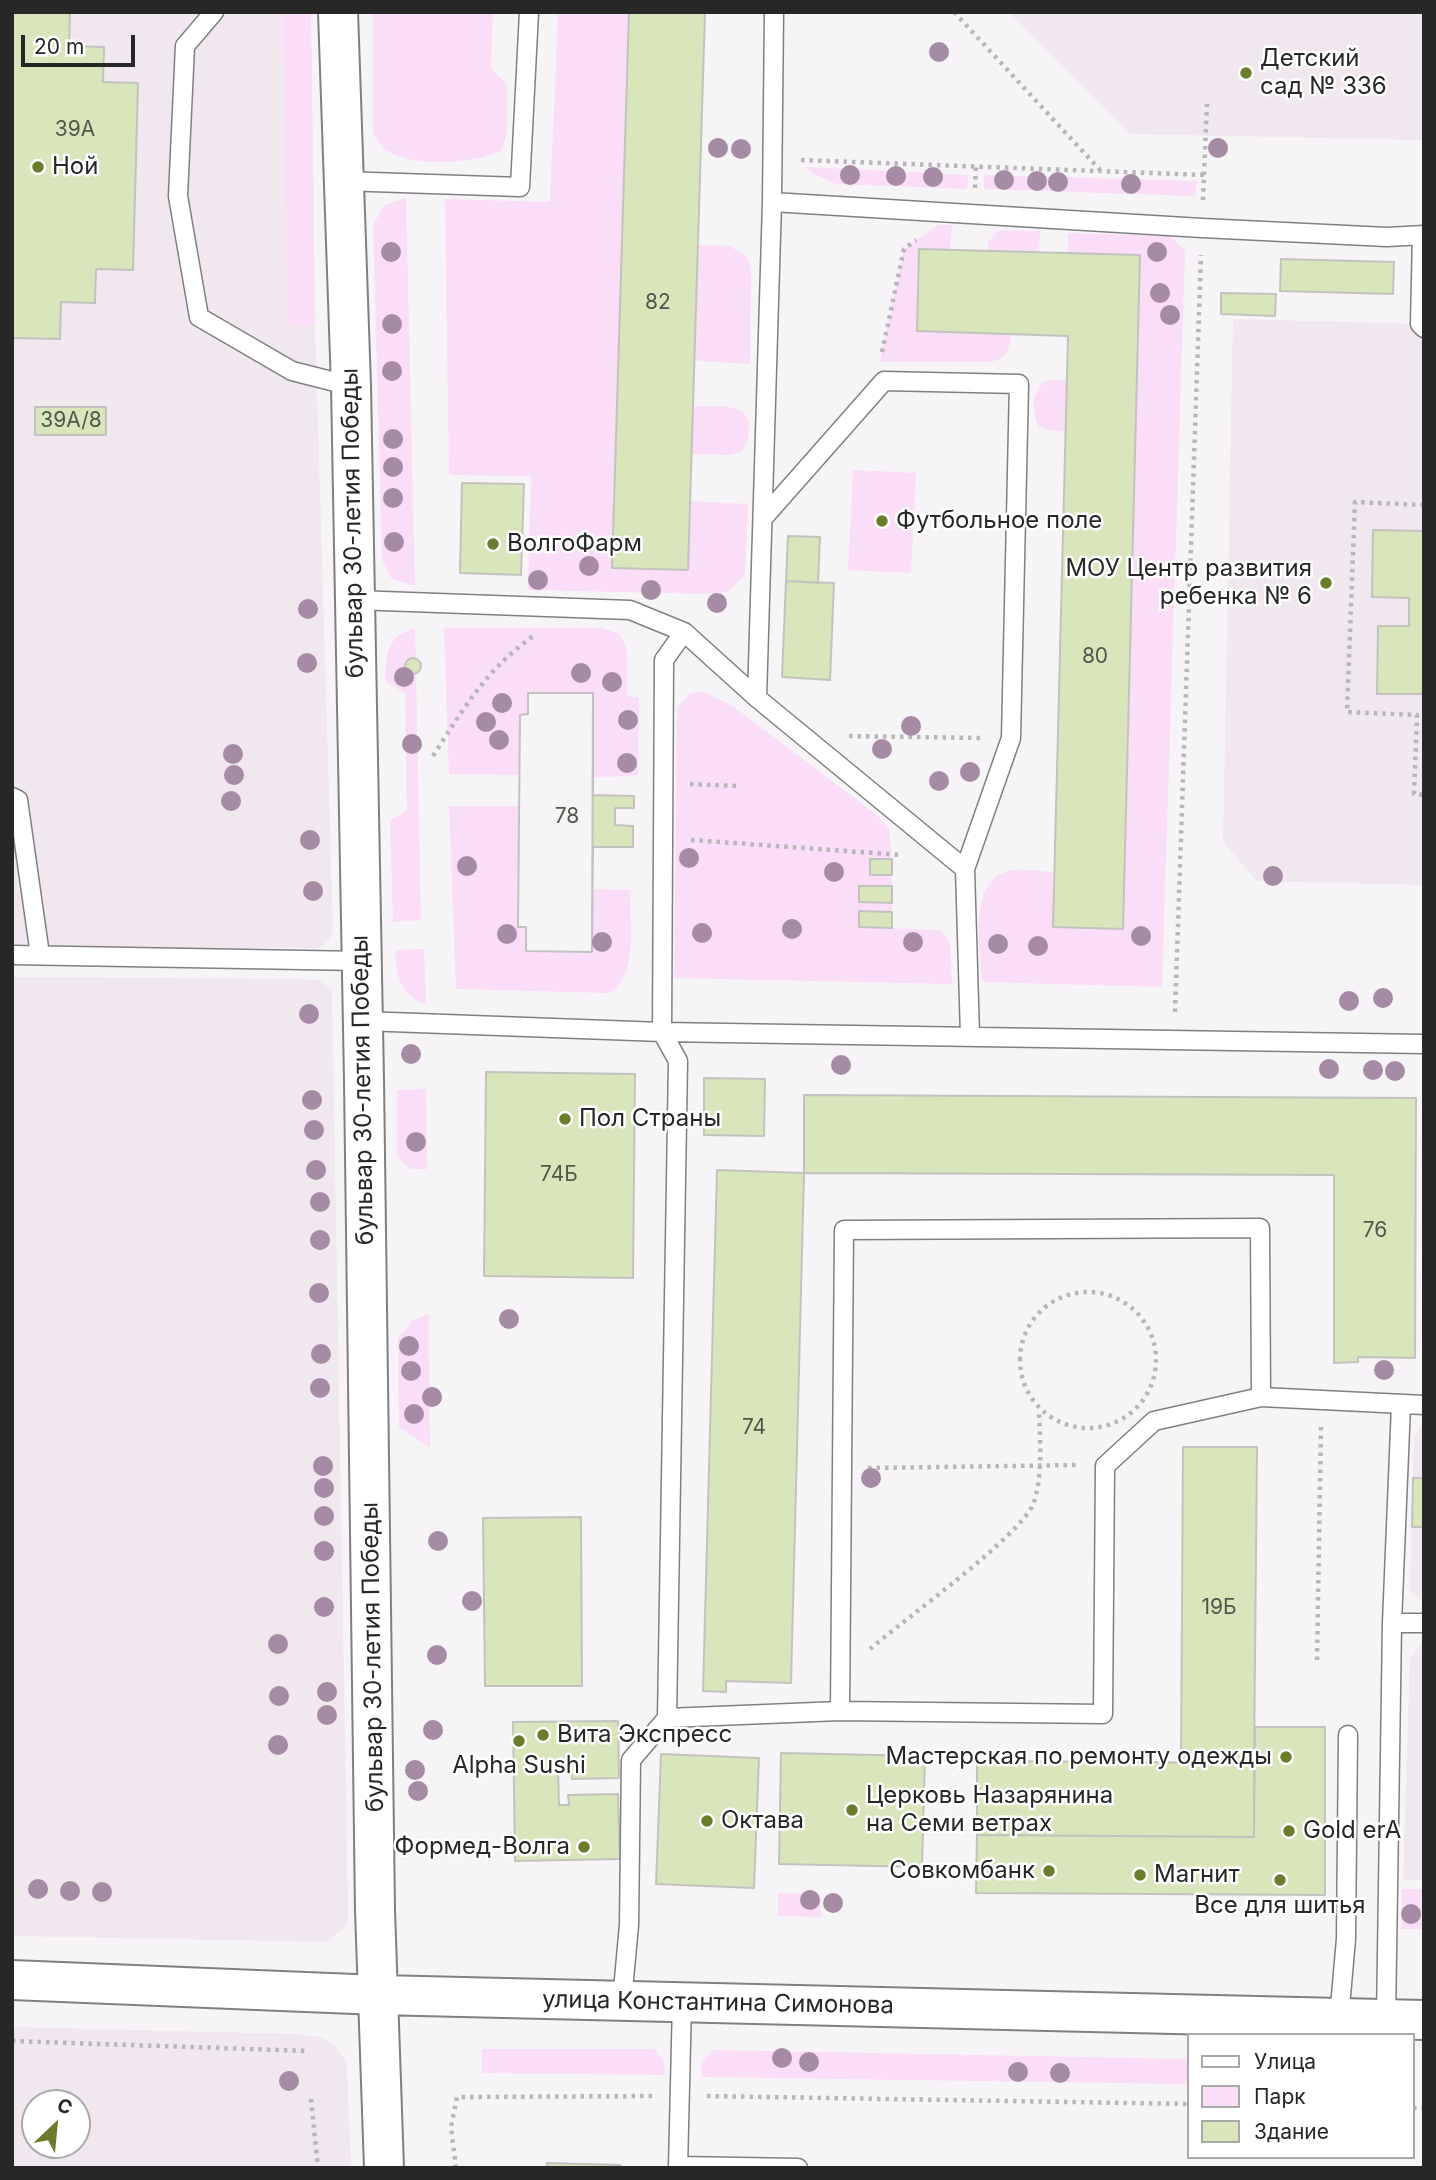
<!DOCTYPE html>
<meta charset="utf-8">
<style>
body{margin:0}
#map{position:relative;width:1436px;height:2180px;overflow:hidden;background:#f7f4f7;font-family:Inter,sans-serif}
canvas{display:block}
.frame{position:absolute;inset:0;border:14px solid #282728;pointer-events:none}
.legend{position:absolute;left:1187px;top:2033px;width:228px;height:126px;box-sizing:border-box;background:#fff;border:2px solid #a9a9a9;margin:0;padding:9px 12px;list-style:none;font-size:21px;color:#282728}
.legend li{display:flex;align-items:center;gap:14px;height:35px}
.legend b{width:35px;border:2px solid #a9a9a9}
.north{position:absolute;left:21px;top:2089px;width:70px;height:70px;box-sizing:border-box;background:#fff;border:2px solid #a9a9a9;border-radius:50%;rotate:26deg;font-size:19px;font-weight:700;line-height:28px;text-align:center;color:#282728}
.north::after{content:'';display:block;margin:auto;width:24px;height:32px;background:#6b7c2b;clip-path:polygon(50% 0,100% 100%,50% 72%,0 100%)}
.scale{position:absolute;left:21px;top:35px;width:114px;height:32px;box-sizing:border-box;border:4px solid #282728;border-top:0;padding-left:9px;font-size:21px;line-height:24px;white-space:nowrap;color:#282728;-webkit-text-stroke:5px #fff;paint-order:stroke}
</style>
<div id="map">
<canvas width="1436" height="2180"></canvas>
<div class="frame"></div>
<ul class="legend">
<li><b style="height:9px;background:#fff"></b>Улица</li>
<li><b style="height:19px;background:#faddf6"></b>Парк</li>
<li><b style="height:19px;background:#d9e5ba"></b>Здание</li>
</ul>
<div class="north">С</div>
<div class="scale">20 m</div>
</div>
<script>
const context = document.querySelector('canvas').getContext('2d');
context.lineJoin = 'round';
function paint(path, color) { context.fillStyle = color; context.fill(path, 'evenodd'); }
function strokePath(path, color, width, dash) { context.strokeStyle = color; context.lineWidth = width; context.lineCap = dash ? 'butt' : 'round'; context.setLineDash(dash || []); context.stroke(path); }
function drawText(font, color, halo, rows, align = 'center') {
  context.font = font + ' Inter,sans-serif'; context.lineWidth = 5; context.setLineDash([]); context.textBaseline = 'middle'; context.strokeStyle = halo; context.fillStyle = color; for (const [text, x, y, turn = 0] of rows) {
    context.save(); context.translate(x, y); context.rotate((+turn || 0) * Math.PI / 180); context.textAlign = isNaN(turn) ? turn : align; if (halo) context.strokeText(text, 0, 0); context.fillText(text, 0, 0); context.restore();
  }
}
const built = new Path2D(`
 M 12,12 L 311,12 L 315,325 L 333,928 L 331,938 L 320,948 L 12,948 Z
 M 1008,12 L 1424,12 L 1424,140 L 1130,134 Z
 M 1233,319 L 1424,324 L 1424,885 L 1257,881 L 1223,842 Z
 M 12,977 L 304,979 L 321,981 L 332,990 L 348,1910 L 347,1925 L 327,1942 L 12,1936 Z
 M 1424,1422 L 1424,1604 L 1410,1590 L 1414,1436 Z
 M 1424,1640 L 1424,1880 L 1403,1880 L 1410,1659 Z
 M 12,2027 L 296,2034 L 320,2037 L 333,2044 L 347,2063 L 351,2168 L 12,2168 ZM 77,2103 L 77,2145 L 35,2145 L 35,2103 Z`);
const green = new Path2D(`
 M 283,12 L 311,12 L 315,325 L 287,326 Z
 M 373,12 L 493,12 L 491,68 L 507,85 L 507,132 L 502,150 C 475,164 414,168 388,151 C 382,147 377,139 373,134 Z
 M 558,12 L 629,12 L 612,567 L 688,570 L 691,501 L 748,504 L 745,575 L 729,591 L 715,594 L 528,590 L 531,476 L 449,475 L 445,199 L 550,202 Z
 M 806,167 L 968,175 L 967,189 L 836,184 L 813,174 Z
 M 984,175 L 1197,181 L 1195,196 L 984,189 Z
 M 406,198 L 415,586 L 391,578 L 382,560 L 373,225 L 384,205 Z
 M 938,225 L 952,225 L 950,249 L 919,249 L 917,331 L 1011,334 C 1009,351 1008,357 991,362 L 880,362 L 904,249 Z
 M 999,230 L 1040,231 L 1039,252 L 988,251 L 988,242 Z
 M 1068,233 L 1170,236 L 1185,251 L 1162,987 L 982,982 C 981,951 968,885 1005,872 C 1018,867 1041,872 1054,872 L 1140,255 L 1068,253 Z
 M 698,245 L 730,246 L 748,258 L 751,272 L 750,364 L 695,361 Z
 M 1048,380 L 1067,380 L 1066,431 L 1047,430 L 1038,426 C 1032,409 1031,389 1048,380 Z
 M 693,406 C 711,407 750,401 749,427 C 749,438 748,443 741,452 L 729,455 L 692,454 Z
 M 853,470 L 916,473 L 911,573 L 848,570 Z
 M 415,628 L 416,658 L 409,657 L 404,662 L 405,669 L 416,674 L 421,920 L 393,922 L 390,820 L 407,811 L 405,693 L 386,682 C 385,654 386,637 415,628 Z
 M 444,628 L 602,628 L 620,634 L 627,650 L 627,696 L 639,698 L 638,775 L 593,778 L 593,693 L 529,693 L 528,714 L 520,715 L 519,775 L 449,774 Z
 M 703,692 L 730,704 L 877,815 L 889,829 L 892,859 L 870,859 L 871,875 L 892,875 L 892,886 L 859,886 L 859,902 L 892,903 L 892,912 L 860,911 L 859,927 L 940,930 L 950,942 L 952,984 L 674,978 L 677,709 L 690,693 Z
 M 449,806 L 519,806 L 519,927 L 526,927 L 526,951 L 592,952 L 592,889 L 630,890 C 629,922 640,973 610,993 L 456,989 Z
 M 424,949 L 426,1005 C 400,994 396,976 395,950 Z
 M 426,1089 L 427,1169 L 410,1169 L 397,1156 L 397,1090 Z
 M 429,1314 L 430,1448 L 399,1427 L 398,1338 L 413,1320 Z
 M 1402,1889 L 1424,1889 L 1424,1929 L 1401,1929 Z
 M 778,1893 L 820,1894 L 821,1917 L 778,1916 Z
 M 482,2049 L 654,2049 L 664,2061 L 665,2075 L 482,2073 Z
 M 713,2050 L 1189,2059 L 1189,2084 L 702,2077 L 701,2063 Z`);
const building = new Path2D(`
 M 12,12 L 70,12 L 69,46 L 104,47 L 103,82 L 138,83 L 133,270 L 96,269 L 95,303 L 61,302 L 60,339 L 12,338 Z
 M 629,12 L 705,12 L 688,570 L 612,568 Z
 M 919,249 L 1140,255 L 1123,929 L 1053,927 L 1068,336 L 917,331 Z
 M 1281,259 L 1394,262 L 1393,294 L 1280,291 Z
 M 1221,293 L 1276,294 L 1275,316 L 1221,314 Z
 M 35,407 L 106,407 L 106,435 L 35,435 Z
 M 462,483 L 524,484 L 521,575 L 460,573 Z
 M 1373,530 L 1424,531 L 1424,694 L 1377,694 L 1378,626 L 1409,626 L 1409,598 L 1372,597 Z
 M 788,536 L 820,537 L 818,583 L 786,581 Z
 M 786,581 L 834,583 L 830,680 L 782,677 Z
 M405 666a8 8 0 1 1 16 0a8 8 0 1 1-16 0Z
 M 528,693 L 593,693 L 593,795 L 634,796 L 634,808 L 615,808 L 615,825 L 633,826 L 633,847 L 593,847 L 592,952 L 526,951 L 526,927 L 518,927 L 520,715 L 528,714 Z
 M 528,693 L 593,693 L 592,952 L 526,951 L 526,927 L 518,927 L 520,715 L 528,714 Z
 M 870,859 L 892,859 L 892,875 L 870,875 Z
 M 859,886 L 892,886 L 892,903 L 859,902 Z
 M 859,911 L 892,912 L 892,928 L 859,927 Z
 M 486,1072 L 635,1074 L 633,1278 L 484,1276 Z
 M 704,1078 L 765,1079 L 764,1136 L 704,1135 Z
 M 804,1095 L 1416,1098 L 1415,1358 L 1358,1357 L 1358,1362 L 1334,1363 L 1334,1175 L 804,1173 Z
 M 717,1170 L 804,1173 L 791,1683 L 726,1681 L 726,1692 L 703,1691 Z
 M 1183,1447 L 1257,1447 L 1254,1763 L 1181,1763 Z
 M 1413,1478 L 1424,1478 L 1424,1527 L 1412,1527 Z
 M 581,1517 L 582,1686 L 485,1686 L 483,1518 Z
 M 618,1721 L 619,1778 L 572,1779 L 571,1770 L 558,1770 L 559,1805 L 569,1805 L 568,1795 L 618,1794 L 620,1859 L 515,1861 L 513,1722 Z
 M 1255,1727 L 1325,1727 L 1325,1895 L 976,1893 L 977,1835 L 1254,1837 Z
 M 781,1753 L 925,1756 L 922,1867 L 779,1864 Z
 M 661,1754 L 759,1758 L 754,1888 L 656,1884 Z
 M 977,1761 L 1254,1763 L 1254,1837 L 977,1835 Z
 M 547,2163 L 620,2165 L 620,2168 L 547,2168 Z`);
const path = new Path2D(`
 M 954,12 L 1100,170
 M 801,160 L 1204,175 L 1203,200
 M 1204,175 L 1207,104
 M 975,188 L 976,166
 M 882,352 L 904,249 L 916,240
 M 1424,505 L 1355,502 L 1347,712 L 1417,715 L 1414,794 L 1424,795
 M 849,736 L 983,738
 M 433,756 C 463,709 489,666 535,635
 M 690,784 L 737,786
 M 691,840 L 903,855
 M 1175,1012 L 1201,255
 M1020 1360a68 68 0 1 1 136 0a68 68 0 1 1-136 0Z
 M 868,1468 L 1077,1465
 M 870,1649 C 902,1621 1024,1534 1034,1502 C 1043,1473 1040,1441 1039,1411
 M 1317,1660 L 1321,1426
 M 12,2041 L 309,2051
 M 707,2096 L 1189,2104
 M 311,2099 L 318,2168
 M 1413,2108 L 1424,2108
 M 456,2168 L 451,2127 L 457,2097 L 653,2096`);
const lane = new Path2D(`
 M 214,12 L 185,46 L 178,196 L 199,317 L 292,371 L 351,386
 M 342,181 L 520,187 L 529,12
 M 772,202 L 774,12
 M 1422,236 L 1420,324 L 1424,328
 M 764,517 L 884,381 L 1019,384 L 1011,738 L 965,869
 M 355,600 L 630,610 L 684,632 L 757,698 L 772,202 L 1202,228 L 1387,237 L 1424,235
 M 684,632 L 664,660 L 662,1032 L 678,1061 L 667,1718 L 840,1711 L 844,1230 L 1260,1228 L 1261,1397 L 1424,1405
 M 757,698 L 965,869 L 970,1035
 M 12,797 L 18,800 L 40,955
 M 12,955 L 361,961
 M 363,1021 L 662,1032 L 1424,1044
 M 1392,1623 L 1424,1623
 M 840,1711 L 1103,1714 L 1105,1466 L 1154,1421 L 1261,1397
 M 622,2001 L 629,1925 L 631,1760 L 667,1718
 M 1339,2018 L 1346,1939 L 1348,1735
 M 1386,2019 L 1392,1623 L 1401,1405
 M 678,2166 L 798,2168
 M 678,2168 L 682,2002`);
const secondary = new Path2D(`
 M 338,12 L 351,386 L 364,1080 L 375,1910 L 384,2168
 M 12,1980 L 379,1995 L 1424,2020`);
const trees = [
 [939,52],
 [718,148],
 [1218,148],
 [741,149],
 [850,175],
 [896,176],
 [933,177],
 [1004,180],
 [1037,181],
 [1058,182],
 [1131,184],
 [391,252],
 [1157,252],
 [1160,293],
 [1170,315],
 [392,324],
 [392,371],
 [393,439],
 [393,467],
 [393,498],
 [394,542],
 [589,566],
 [538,580],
 [651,590],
 [717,603],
 [308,609],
 [307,663],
 [581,673],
 [404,677],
 [612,682],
 [502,703],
 [628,720],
 [486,722],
 [911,726],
 [499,740],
 [412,744],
 [882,749],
 [233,754],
 [627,763],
 [970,772],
 [234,775],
 [939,781],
 [231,801],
 [310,840],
 [689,858],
 [467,866],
 [834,872],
 [1273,876],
 [313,891],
 [792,929],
 [702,933],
 [507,934],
 [1141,936],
 [602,942],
 [913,942],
 [998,944],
 [1038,946],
 [1383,998],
 [1349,1001],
 [309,1014],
 [411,1054],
 [841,1065],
 [1329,1069],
 [1373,1070],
 [1395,1071],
 [312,1100],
 [314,1130],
 [416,1142],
 [316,1170],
 [320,1202],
 [320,1240],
 [319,1293],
 [509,1319],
 [409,1346],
 [321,1354],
 [1384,1370],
 [411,1371],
 [320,1388],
 [432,1397],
 [414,1414],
 [323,1466],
 [871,1478],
 [324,1488],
 [324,1516],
 [438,1541],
 [324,1551],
 [472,1601],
 [324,1607],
 [278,1644],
 [437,1655],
 [327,1692],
 [279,1696],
 [327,1715],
 [433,1730],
 [278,1745],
 [415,1770],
 [418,1791],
 [38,1889],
 [70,1891],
 [102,1892],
 [810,1900],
 [833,1903],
 [1411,1914],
 [782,2058],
 [809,2062],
 [1018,2072],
 [1060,2073],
 [289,2081]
];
const markers = [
 [1246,73,7,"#6b7c2b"],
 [38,167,7,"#6b7c2b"],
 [882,521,7,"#6b7c2b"],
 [493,544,7,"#6b7c2b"],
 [1326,583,7,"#6b7c2b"],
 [565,1119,7,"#6b7c2b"],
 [543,1735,7,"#6b7c2b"],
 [519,1741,7,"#6b7c2b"],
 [1286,1757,7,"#6b7c2b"],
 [852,1810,7,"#6b7c2b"],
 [707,1821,7,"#6b7c2b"],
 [1289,1831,7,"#6b7c2b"],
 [584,1847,7,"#6b7c2b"],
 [1049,1871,7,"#6b7c2b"],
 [1140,1875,7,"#6b7c2b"],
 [1280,1880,7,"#6b7c2b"]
];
const numberNames = [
 ["39А",75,130],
 ["82",658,303],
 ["39А/8",71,421],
 ["80",1095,657],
 ["78",567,817],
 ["74Б",559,1175],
 ["76",1375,1231],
 ["74",754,1428],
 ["19Б",1219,1608]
];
const poiNames = [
 ["Детский",1260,59],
 ["сад № 336",1260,87],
 ["Ной",52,167],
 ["Футбольное поле",896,521],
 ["ВолгоФарм",507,544],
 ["МОУ Центр развития",1312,569,"right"],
 ["ребенка № 6",1312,597,"right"],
 ["Пол Страны",579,1119],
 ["Вита Экспресс",557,1735],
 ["Мастерская по ремонту одежды",1272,1757,"right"],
 ["Alpha Sushi",519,1766,"center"],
 ["Церковь Назарянина",866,1796],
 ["на Семи ветрах",866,1824],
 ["Октава",721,1821],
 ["Gold erA",1303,1831],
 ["Формед-Волга",570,1847,"right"],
 ["Совкомбанк",1035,1871,"right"],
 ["Магнит",1154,1875],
 ["Все для шитья",1280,1906,"center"]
];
const streetNames = [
 ["бульвар 30-летия Победы",353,523,-91],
 ["бульвар 30-летия Победы",363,1090,-91],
 ["бульвар 30-летия Победы",373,1657,-91],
 ["улица Константина Симонова",718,2003,1]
];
paint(built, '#f1e7ef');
paint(green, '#faddf6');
paint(building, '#d9e5ba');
strokePath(building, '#c2c3bf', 2);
strokePath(lane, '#827f82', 21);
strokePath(secondary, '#827f82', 42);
strokePath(path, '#b8b6b8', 4.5, [3.5, 5]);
strokePath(lane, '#fff', 18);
strokePath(secondary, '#fff', 38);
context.fillStyle = '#a58ba3';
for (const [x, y] of trees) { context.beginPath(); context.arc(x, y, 10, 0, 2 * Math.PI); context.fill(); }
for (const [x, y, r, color] of markers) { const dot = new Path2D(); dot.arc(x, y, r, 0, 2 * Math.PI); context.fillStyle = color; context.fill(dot); strokePath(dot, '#fff', 2.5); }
drawText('21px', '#54564c', null, numberNames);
drawText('24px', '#282728', '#fff', poiNames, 'left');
drawText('24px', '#282728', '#fff', streetNames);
</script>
